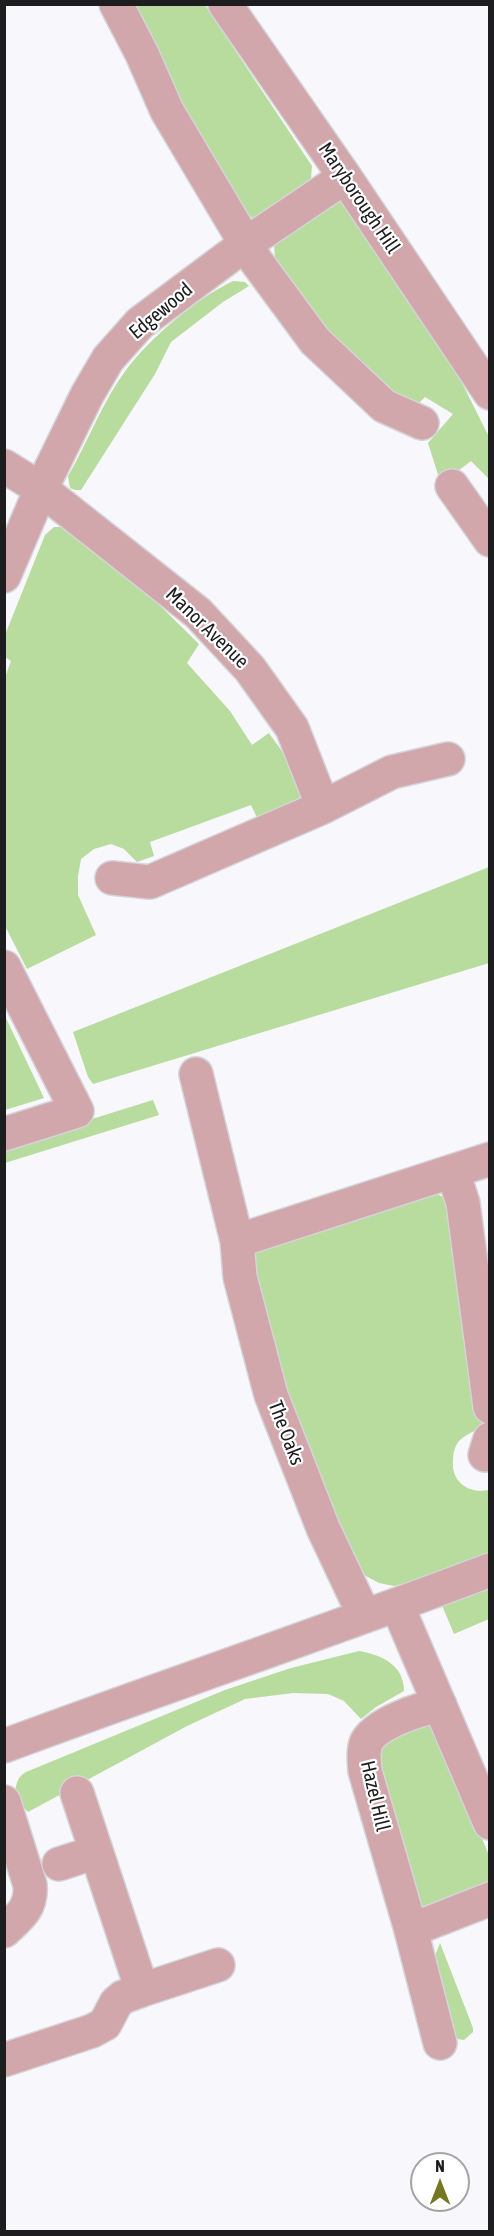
<!DOCTYPE html>
<style>
body{margin:0}
#map{position:relative;width:494px;height:2236px;overflow:hidden;background:#f7f7fc;font-family:"Asap Condensed",sans-serif}
canvas{display:block}
.frame{position:absolute;inset:0;border:6px solid #1d1d1f;pointer-events:none}
.north{position:absolute;left:410px;top:2152px;width:60px;height:60px;box-sizing:border-box;background:#fff;border:2px solid #a5a5a5;border-radius:50%;rotate:0deg;font-size:16px;font-weight:700;line-height:24px;text-align:center;color:#1d1d1f}
.north::after{content:'';display:block;margin:auto;width:21px;height:27px;background:#737820;clip-path:polygon(50% 0,100% 100%,50% 72%,0 100%)}
</style>
<div id="map">
<canvas width="494" height="2236"></canvas>
<div class="frame"></div>
<div class="north">N</div>
</div>
<script>
const context = document.querySelector('canvas').getContext('2d');
context.lineJoin = 'round';
function paint(path, color) { context.fillStyle = color; context.fill(path, 'evenodd'); }
function strokePath(path, color, width, dash) { context.strokeStyle = color; context.lineWidth = width; context.lineCap = dash ? 'butt' : 'round'; context.setLineDash(dash || []); context.stroke(path); }
function drawText(font, color, halo, rows, align = 'center') {
  context.font = font + ' "Asap Condensed",sans-serif'; context.lineWidth = 4.5; context.setLineDash([]); context.textBaseline = 'middle'; context.strokeStyle = halo; context.fillStyle = color; for (const [text, x, y, turn = 0] of rows) {
    context.save(); context.translate(x, y); context.rotate((+turn || 0) * Math.PI / 180); context.textAlign = isNaN(turn) ? turn : align; if (halo) context.strokeText(text, 0, 0); context.fillText(text, 0, 0); context.restore();
  }
}
const green = new Path2D(`
 M 128,5 L 205,5 L 312,166 L 311,179 L 299,191 L 259,222 L 237,208 Z
 M 337,196 L 433,325 L 489,437 L 489,479 L 471,461 L 441,484 L 428,443 L 453,414 L 425,397 L 419,403 L 397,400 L 296,303 L 275,263 L 274,240 Z
 M 233,281 L 245,282 L 249,286 L 223,302 L 171,342 L 155,374 L 81,490 L 75,490 L 70,488 L 68,476 C 88,442 102,402 126,370 C 150,338 197,298 233,281 Z
 M 54,527 L 69,527 L 139,585 L 199,644 L 187,663 L 230,711 L 252,745 L 269,733 C 280,750 316,789 294,806 C 285,813 270,817 259,822 L 251,805 L 150,842 L 154,856 L 137,862 L 124,849 L 111,844 L 94,849 L 81,859 L 78,876 L 78,895 L 96,935 L 27,969 L 4,924 L 4,680 L 11,661 L 5,657 L 5,635 L 45,535 Z
 M 489,867 L 489,963 L 93,1084 L 88,1077 L 73,1032 Z
 M 5,1016 L 44,1098 L 5,1110 L 4,1110 Z
 M 153,1100 L 159,1115 L 5,1163 L 5,1146 Z
 M 428,1193 L 439,1195 L 450,1201 L 466,1330 L 483,1425 C 476,1431 466,1434 459,1441 C 455,1446 453,1453 453,1460 C 451,1482 468,1494 489,1490 L 489,1553 L 419,1580 L 394,1586 L 379,1583 L 364,1575 L 351,1556 L 277,1377 L 250,1261 L 257,1250 Z
 M 489,1582 L 489,1619 L 454,1634 L 441,1603 Z
 M 359,1651 C 382,1655 404,1665 404,1691 L 376,1707 L 361,1719 L 344,1701 L 328,1694 L 293,1693 L 245,1699 L 187,1726 L 28,1812 L 15,1798 C 15,1788 16,1777 26,1772 L 225,1690 L 291,1668 Z
 M 421,1723 L 433,1727 L 440,1735 L 490,1858 L 489,1883 L 486,1886 L 426,1907 L 419,1904 L 377,1770 L 378,1746 Z
 M 440,1943 L 473,2028 L 473,2032 L 464,2040 L 451,2038 L 430,1961 L 436,1960 L 436,1953 Z`);
const minor = new Path2D(`
 M 116,4 L 142,54 L 167,111 L 256,261 L 315,341 L 384,406 L 422,423
 M 225,4 L 345,177 L 490,393
 M 4,466 L 41,489 L 198,613 L 250,669 L 292,728 L 323,807
 M 452,486 L 490,540
 M 4,576 L 41,489 L 87,395 L 108,359 L 140,323 L 247,243 L 345,177
 M 112,878 L 150,882 L 323,807 L 392,772 L 448,759
 M 4,967 L 77,1111 L 4,1134
 M 196,1074 L 237,1241 L 240,1277 L 271,1395 L 323,1528 L 364,1615
 M 453,1172 L 463,1203 L 490,1407
 M 237,1241 L 490,1159
 M 485,1455 L 490,1439
 M 397,1605 L 490,1823
 M 440,1705 C 420,1709 375,1723 366,1743 C 363,1751 364,1762 365,1771 L 411,1930 L 490,1899
 M 4,1746 C 166,1686 329,1631 490,1570
 M 4,1802 L 30,1885 C 32,1908 20,1916 4,1931
 M 59,1864 L 96,1852
 M 411,1930 L 440,2043
 M 142,1990 L 218,1965
 M 4,2060 L 92,2031 L 105,2024 L 116,2003 L 123,1997 L 142,1990 L 77,1793`);
const streetNames = [
 ["Maryborough Hill",359,198,56],
 ["Edgewood",161,311,-40],
 ["Manor Avenue",207,628,44],
 ["The Oaks",286,1433,69],
 ["Hazel Hill",375,1796,77]
];
paint(green, '#b8db9e');
strokePath(minor, '#d4d4d9', 36);
strokePath(minor, '#d2a7ab', 33);
drawText('20px', '#1d1d1f', '#fff', streetNames);
</script>
